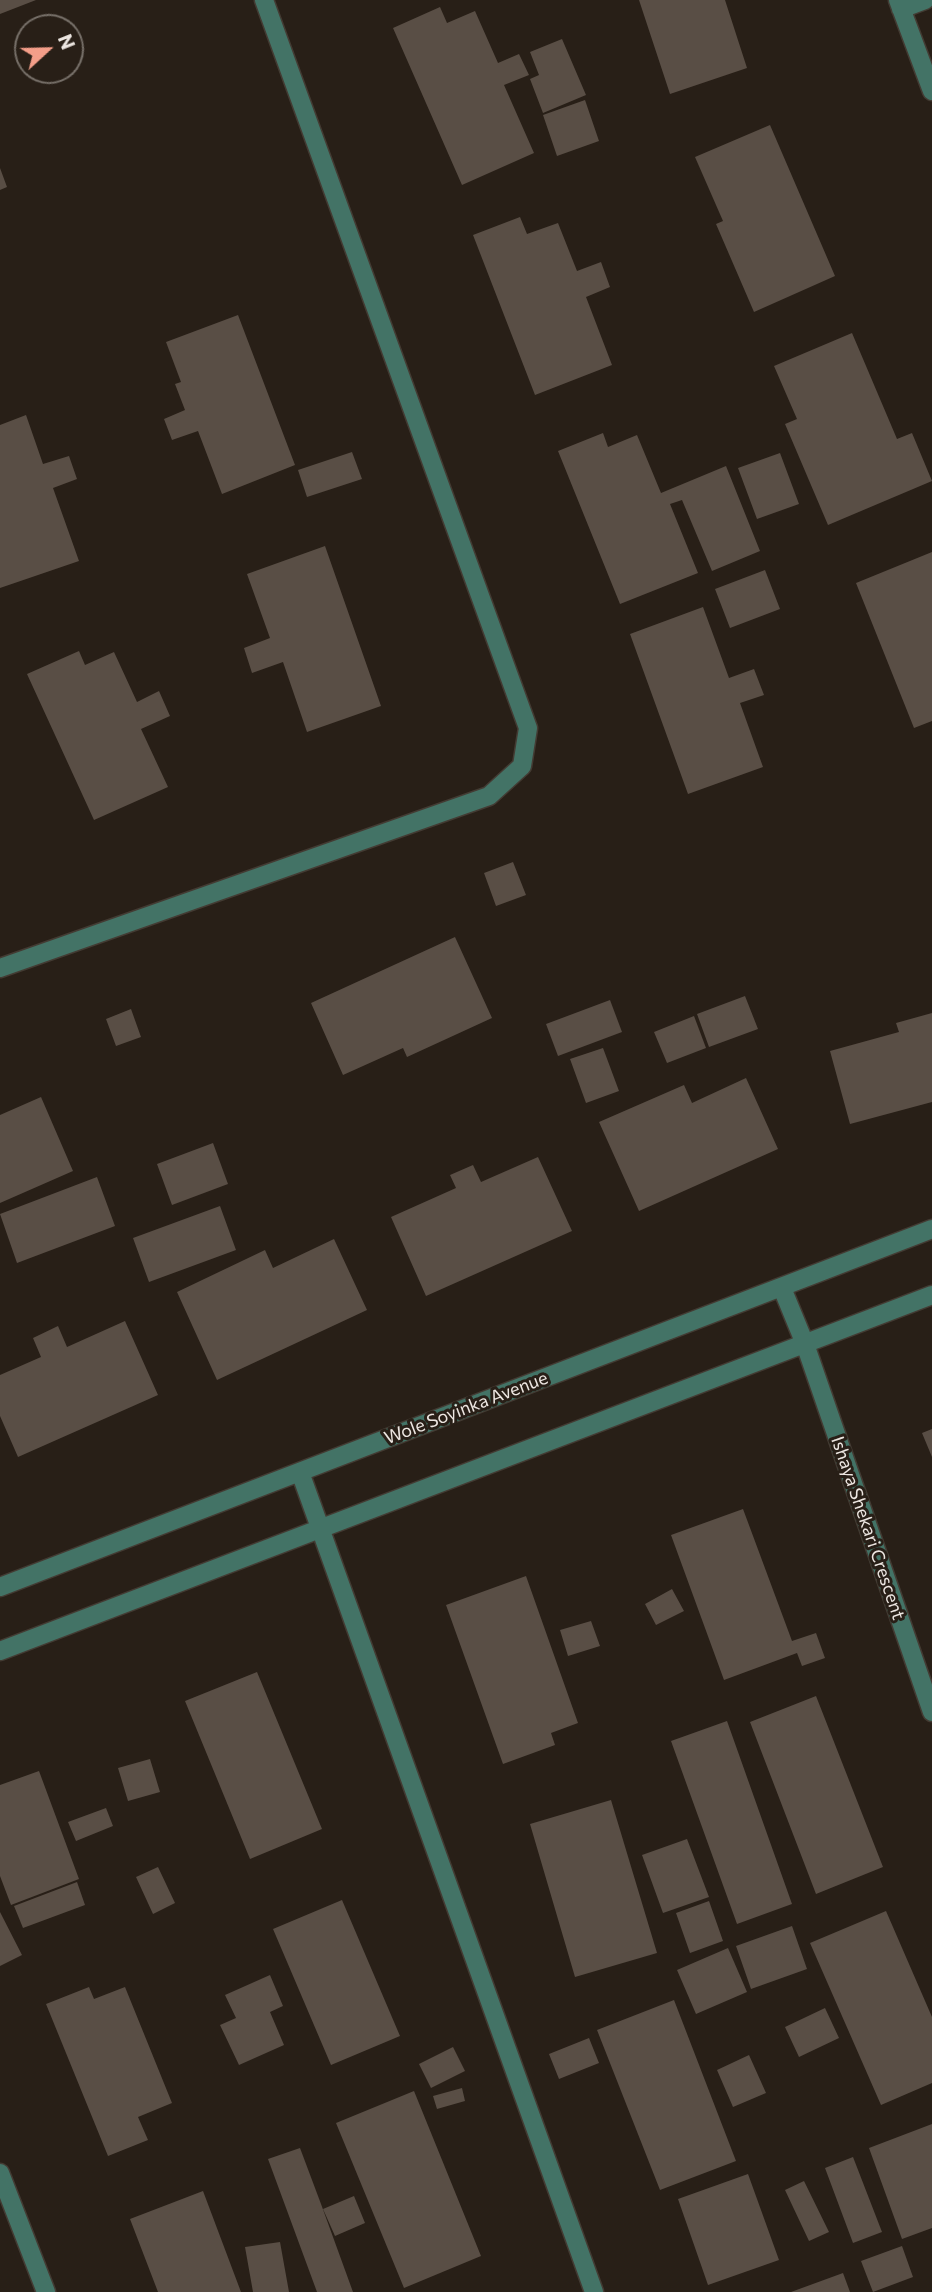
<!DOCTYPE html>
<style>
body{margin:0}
#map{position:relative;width:932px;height:2292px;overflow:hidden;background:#281f17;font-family:Commissioner,sans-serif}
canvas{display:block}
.north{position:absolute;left:14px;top:14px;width:70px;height:70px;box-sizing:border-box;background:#281f17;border:2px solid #766f68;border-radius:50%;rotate:68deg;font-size:19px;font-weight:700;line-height:28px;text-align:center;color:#ece6e1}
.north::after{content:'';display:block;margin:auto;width:24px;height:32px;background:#f49e89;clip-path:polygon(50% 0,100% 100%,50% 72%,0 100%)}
</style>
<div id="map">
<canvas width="932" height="2292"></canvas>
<div class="north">N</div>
</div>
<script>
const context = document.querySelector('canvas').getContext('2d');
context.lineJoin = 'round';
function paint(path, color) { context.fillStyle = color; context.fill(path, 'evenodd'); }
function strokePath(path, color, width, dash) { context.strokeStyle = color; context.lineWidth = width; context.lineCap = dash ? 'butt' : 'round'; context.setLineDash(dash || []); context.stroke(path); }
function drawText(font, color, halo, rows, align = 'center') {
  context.font = font + ' Commissioner,sans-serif'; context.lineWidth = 6; context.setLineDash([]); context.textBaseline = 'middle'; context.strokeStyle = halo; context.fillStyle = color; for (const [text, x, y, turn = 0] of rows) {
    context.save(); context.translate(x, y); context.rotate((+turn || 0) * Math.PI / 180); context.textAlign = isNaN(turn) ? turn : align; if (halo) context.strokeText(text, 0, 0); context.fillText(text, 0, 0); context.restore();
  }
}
const building = new Path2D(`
 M 0,0 L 36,0 L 0,14 Z
 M 639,0 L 725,0 L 747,68 L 670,94 Z
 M 440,7 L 447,23 L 475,11 L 498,63 L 519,54 L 529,75 L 504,85 L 534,153 L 462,185 L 393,28 Z
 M 562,39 L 586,95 L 543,113 L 530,79 L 539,75 L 530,52 Z
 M 585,100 L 599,141 L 557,156 L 543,115 Z
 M 770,125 L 835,276 L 754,312 L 716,224 L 723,221 L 695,157 Z
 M 0,168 L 7,187 L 0,190 Z
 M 520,217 L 527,234 L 558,223 L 577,271 L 601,262 L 610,287 L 586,297 L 612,365 L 535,395 L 473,235 Z
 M 238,315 L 295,465 L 222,494 L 198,431 L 172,440 L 164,419 L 185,410 L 175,384 L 181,382 L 166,342 Z
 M 852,333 L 897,439 L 912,433 L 932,481 L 828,525 L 785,424 L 797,419 L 774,366 Z
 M 26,415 L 43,464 L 69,456 L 77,479 L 53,488 L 79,561 L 0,588 L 0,425 Z
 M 603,433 L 608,447 L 637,435 L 661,493 L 726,466 L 760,551 L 712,571 L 682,500 L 670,504 L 698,573 L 620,604 L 558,451 Z
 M 352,452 L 362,479 L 307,497 L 298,470 Z
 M 780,453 L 799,504 L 757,519 L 738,468 Z
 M 325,546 L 381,706 L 307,732 L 283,662 L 252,673 L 244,648 L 270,638 L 247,574 Z
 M 932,552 L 932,721 L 914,728 L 856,583 Z
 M 765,570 L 780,609 L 730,628 L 715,589 Z
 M 703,607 L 729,678 L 754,669 L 764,695 L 740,703 L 763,767 L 688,794 L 630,634 Z
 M 79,651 L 85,665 L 114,652 L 137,702 L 159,691 L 170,716 L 141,729 L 168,787 L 94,820 L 27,674 Z
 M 513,862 L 526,895 L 496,906 L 484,873 Z
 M 455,937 L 492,1018 L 407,1057 L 403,1048 L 343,1075 L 311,1003 Z
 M 745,996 L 758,1029 L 709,1047 L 697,1014 Z
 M 610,1000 L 622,1032 L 558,1056 L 546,1024 Z
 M 131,1009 L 141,1037 L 116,1046 L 106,1019 Z
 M 932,1013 L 932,1102 L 850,1124 L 830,1051 L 899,1032 L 896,1023 Z
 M 694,1016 L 706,1048 L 667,1063 L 654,1032 Z
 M 603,1048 L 619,1091 L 586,1103 L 570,1059 Z
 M 746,1078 L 778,1149 L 639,1211 L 599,1122 L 684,1085 L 692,1103 Z
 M 41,1097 L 73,1171 L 0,1203 L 0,1115 Z
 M 213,1143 L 228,1184 L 172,1205 L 157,1164 Z
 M 538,1157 L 572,1231 L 426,1296 L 391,1217 L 456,1188 L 450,1175 L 473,1165 L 481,1182 Z
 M 97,1177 L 115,1226 L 17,1263 L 0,1214 Z
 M 220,1206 L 236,1250 L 149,1282 L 133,1238 Z
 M 334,1239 L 367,1310 L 217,1380 L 177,1292 L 265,1250 L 273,1268 Z
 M 125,1321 L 158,1395 L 18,1457 L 0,1416 L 0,1375 L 41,1357 L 33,1338 L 58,1326 L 67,1347 Z
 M 932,1429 L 932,1457 L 922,1433 Z
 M 743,1509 L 792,1641 L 816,1633 L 825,1658 L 802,1666 L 797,1653 L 724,1680 L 671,1535 Z
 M 526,1576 L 578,1723 L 551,1733 L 555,1745 L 503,1764 L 446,1605 Z
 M 672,1589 L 684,1611 L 656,1625 L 645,1604 Z
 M 591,1621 L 600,1646 L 568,1656 L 560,1630 Z
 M 257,1672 L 322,1829 L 250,1859 L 185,1701 Z
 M 816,1696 L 883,1867 L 816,1894 L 750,1722 Z
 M 727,1721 L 792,1904 L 737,1924 L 671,1741 Z
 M 150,1759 L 160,1792 L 128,1801 L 118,1768 Z
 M 39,1771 L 79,1879 L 11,1905 L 0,1876 L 0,1785 Z
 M 611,1800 L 657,1953 L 575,1977 L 530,1824 Z
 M 106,1808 L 113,1826 L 76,1841 L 68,1822 Z
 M 687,1839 L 709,1897 L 663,1913 L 642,1855 Z
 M 158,1867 L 175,1903 L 153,1914 L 136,1877 Z
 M 77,1882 L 85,1905 L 23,1928 L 14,1906 Z
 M 342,1900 L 400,2036 L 331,2065 L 273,1929 Z
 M 709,1901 L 723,1941 L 690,1953 L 676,1913 Z
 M 886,1911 L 932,2017 L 932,2083 L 881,2105 L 810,1943 Z
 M 0,1912 L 22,1955 L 0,1966 Z
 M 792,1926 L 807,1969 L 751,1989 L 736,1946 Z
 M 728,1948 L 747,1992 L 696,2014 L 677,1970 Z
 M 270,1975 L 283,2006 L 270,2012 L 284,2045 L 239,2065 L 220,2025 L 236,2018 L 225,1995 Z
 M 89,1987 L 94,1999 L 125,1987 L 172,2103 L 138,2117 L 148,2140 L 108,2156 L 46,2004 Z
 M 674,2000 L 736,2161 L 660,2190 L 597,2030 Z
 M 825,2008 L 839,2038 L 799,2057 L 785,2027 Z
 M 589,2038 L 599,2063 L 559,2079 L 549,2054 Z
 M 453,2047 L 465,2071 L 431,2088 L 419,2064 Z
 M 749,2055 L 766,2093 L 733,2107 L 717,2070 Z
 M 462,2088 L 465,2101 L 437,2109 L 433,2096 Z
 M 414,2091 L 481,2256 L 404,2288 L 336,2123 Z
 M 932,2124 L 932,2228 L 902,2239 L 869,2148 Z
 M 300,2148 L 321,2204 L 353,2292 L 317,2292 L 268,2159 Z
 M 853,2157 L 882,2232 L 853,2243 L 825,2168 Z
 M 748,2174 L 779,2260 L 708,2285 L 678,2199 Z
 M 804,2181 L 829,2232 L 809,2241 L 785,2190 Z
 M 203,2191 L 241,2292 L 158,2292 L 130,2219 Z
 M 354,2196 L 365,2223 L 335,2236 L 323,2209 Z
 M 280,2242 L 289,2292 L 253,2292 L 245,2247 Z
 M 902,2246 L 913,2277 L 873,2292 L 861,2261 Z
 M 843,2273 L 850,2292 L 791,2292 Z`);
const minor = new Path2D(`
 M 898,0 L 932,91
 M 901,9 L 925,0
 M 0,968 L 489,796 L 522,766 L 528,728 L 264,0
 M 782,1288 L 805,1344 L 932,1712
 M 300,1472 L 594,2292
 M 0,1587 L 932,1229
 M 0,1651 L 932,1295
 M 0,2173 L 46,2292`);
const streetNames = [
 ["Wole Soyinka Avenue",466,1408,-21],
 ["Ishaya Shekari Crescent",868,1528,71]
];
paint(building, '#594e45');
strokePath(minor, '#433b33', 21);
strokePath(minor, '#437366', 18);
drawText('18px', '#ece6e1', '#281f17', streetNames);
</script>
